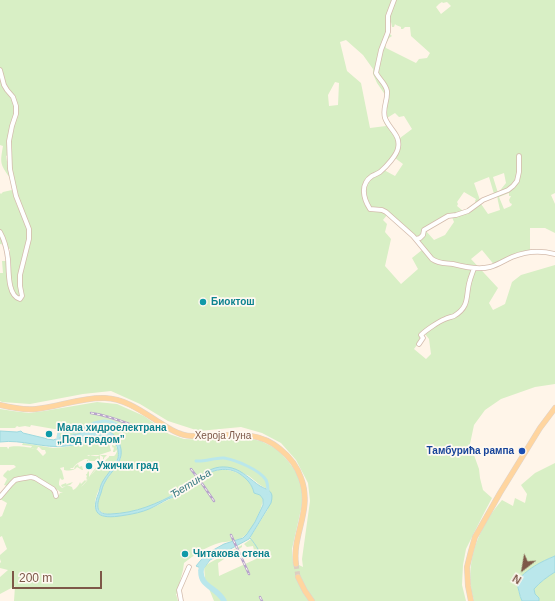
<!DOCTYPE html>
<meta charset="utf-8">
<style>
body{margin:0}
#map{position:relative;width:555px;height:601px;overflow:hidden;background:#fff5e9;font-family:Arial,sans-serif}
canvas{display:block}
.north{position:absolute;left:503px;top:549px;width:40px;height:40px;-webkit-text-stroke:3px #fff9f1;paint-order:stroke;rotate:211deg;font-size:11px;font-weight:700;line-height:16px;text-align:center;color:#7d5848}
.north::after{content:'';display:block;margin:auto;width:14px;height:18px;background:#7d5848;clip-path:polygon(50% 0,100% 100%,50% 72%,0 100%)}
.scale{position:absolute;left:12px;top:571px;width:90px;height:18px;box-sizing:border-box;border:2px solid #7d5848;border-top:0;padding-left:5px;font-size:12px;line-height:14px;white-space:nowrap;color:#7d5848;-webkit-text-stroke:3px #fff9f1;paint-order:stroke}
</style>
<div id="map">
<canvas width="555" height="601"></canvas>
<div class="north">N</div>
<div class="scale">200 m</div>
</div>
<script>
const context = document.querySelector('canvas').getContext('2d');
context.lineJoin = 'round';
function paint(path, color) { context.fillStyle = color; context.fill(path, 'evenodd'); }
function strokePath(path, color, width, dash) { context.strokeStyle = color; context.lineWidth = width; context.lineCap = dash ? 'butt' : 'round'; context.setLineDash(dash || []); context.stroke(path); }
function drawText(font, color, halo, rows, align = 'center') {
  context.font = font + ' Arial,sans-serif'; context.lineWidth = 3.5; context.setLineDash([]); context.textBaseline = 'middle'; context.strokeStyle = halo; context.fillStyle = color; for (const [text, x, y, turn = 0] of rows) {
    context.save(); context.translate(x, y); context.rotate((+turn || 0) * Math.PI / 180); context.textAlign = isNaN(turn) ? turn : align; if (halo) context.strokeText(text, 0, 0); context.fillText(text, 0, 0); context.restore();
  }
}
const green = new Path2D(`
 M 0,0 L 555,0 L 555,193 L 551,195 L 555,204 L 555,233 L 545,228 L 530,228 L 530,250 L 496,267 L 482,250 L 471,259 L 498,288 L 489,303 L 493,310 L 505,304 L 512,282 L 521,275 L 555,265 L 555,384 L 535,387 L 501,399 L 485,410 L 474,425 L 470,444 L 479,469 L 480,478 L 483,490 L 492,498 L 483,515 L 466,549 L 463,565 L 462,585 L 466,601 L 214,601 L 205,579 L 204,566 L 242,545 L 242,547 L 218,563 L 219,576 L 256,559 L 253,546 L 247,547 L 244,544 L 251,539 L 251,536 L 268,509 L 269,490 L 260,485 L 249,476 L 231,468 L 219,468 L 198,477 L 183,490 L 150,506 L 144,508 L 125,513 L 108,514 L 103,513 L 100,511 L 98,508 L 97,503 L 104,483 L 121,458 L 121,449 L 118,441 L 114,435 L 110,432 L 104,429 L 96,428 L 88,429 L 78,434 L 59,437 L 59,432 L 74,433 L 85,427 L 104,422 L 115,424 L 122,428 L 123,426 L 113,421 L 104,420 L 94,422 L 73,431 L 59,431 L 59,429 L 54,429 L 31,425 L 30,427 L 25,426 L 19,427 L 17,426 L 15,428 L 0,428 L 0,409 L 13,411 L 29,413 L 44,411 L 97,402 L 117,404 L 144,416 L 169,434 L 184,439 L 206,440 L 233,437 L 251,439 L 261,441 L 277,449 L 288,461 L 297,473 L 302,489 L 302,505 L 292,549 L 293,562 L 303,567 L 302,559 L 310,501 L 308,483 L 296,460 L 281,443 L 262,433 L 241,427 L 199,431 L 168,421 L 140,404 L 111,391 L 83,394 L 30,404 L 2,402 L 0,401 L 0,273 L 3,273 L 2,261 L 10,261 L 10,249 L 7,248 L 6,245 L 0,244 L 0,193 L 1,194 L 3,192 L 12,190 L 16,203 L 27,228 L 18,198 L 8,155 L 6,156 L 10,178 C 0,164 0,163 3,146 L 0,145 ZM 442,2 L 443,3 L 447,2 L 451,6 L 441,14 L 436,7 L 439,4 ZM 391,22 L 392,27 L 394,27 L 395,24 L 396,25 L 401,27 L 401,29 L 403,29 L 405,27 L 410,27 L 411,36 L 430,53 L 427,58 L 419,59 L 416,63 L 386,48 L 385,44 L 387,42 L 389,38 L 392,36 L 387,31 L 390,23 ZM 346,40 L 363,55 L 373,69 L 373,74 L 377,83 L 386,96 C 384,107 380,118 386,126 L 370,128 L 361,83 L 347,71 L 340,42 ZM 335,82 L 339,83 L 338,105 L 329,106 L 328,95 ZM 395,113 L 399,117 L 404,116 L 412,129 L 400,138 L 392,129 L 387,118 ZM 395,158 L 403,164 L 395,176 L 384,170 ZM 504,173 L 506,183 L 498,193 L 493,177 ZM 489,177 L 494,194 L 497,195 L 498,201 L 500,210 L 488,214 L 479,201 L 480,200 L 474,183 ZM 464,192 L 476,199 L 475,201 L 476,203 L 468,210 L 463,211 L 457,206 L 458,204 L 457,202 ZM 509,193 L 509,196 L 511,196 L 509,200 L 510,203 L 512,204 L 511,206 L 504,209 L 499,197 ZM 387,215 L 412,236 L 422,250 L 412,258 L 418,269 L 401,284 L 385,266 L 391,239 L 385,232 L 387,224 L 383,220 ZM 449,217 L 452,217 L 454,222 L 445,235 L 434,240 L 426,231 ZM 425,334 L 429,339 L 431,354 L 426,359 L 414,349 Z
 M 97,438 L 101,438 L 103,440 L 101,447 L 107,446 L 106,443 L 108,440 L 111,451 L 99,455 L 87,455 L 89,456 L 90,455 C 94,456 97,457 100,455 L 107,455 L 104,458 L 104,461 L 95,470 L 89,478 L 81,487 C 87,482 89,477 94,472 C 99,466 104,462 109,457 L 109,456 C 114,456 115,457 117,451 L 116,450 L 115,452 L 113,452 L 114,447 L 113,448 L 112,446 L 112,445 L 115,446 L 114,443 L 115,443 L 118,451 L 118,457 C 112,473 97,485 95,503 C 94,509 97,514 104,516 C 113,518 140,513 149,509 C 155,507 161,503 168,500 C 173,497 179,495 184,492 C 194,485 202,474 214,471 C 229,466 251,475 254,493 L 260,495 L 263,499 C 262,509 252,532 243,537 C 237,542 227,541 219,543 C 207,546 193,556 184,563 L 183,570 L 178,589 L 180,592 L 176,594 L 178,601 L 14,601 L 15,586 L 0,594 L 0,577 L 8,570 L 0,568 L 0,563 L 1,562 L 0,559 L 0,555 L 7,549 L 2,536 L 0,537 L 0,517 L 2,516 L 7,503 L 0,499 L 12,484 L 16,481 L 31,477 L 36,479 L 53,490 L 55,497 L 59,495 L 60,493 L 63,492 L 60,492 L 58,490 L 55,489 L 38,479 L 32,476 L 17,479 L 13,481 L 8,486 L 4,485 L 7,479 L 3,476 L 4,474 L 8,470 L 9,471 L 16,467 L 14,465 L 0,465 L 0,447 L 7,447 L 8,449 L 9,448 L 9,447 C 14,445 31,447 36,449 C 38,450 41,454 43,456 L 46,453 L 45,450 L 42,450 L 39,447 L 38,447 L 37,449 L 31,448 L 32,446 L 22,445 L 23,443 L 53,448 L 66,447 L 77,445 L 73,445 L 83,442 L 83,443 L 88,443 ZM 100,455 L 103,457 L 103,460 L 93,471 L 89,477 L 89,472 L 88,471 L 87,474 L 86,474 L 87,477 L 86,478 L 87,479 L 86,481 L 85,480 L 81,484 L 80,482 C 79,485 76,489 73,490 L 72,487 L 67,485 L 70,485 L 73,482 L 67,484 L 67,485 L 66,483 L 61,485 L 62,487 L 66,486 L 62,488 L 59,485 L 59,482 L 60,478 L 62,480 L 64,479 L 62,471 L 60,468 L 64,467 L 64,470 C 69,471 74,471 77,467 L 82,470 L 83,470 L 82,466 L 79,467 L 78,464 L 75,466 L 74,469 L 71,469 L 70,468 L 73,468 C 76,463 80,462 85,459 L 89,459 L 87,460 L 87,465 L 88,466 L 88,460 L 90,461 L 95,461 L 98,458 L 99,460 L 97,461 L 98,461 L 100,460 Z
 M 555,463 L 555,556 C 540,562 527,569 516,582 C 519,588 519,595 522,601 L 474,601 C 473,596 471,591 471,586 C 467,555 482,523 502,500 L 513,506 L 515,498 L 525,503 L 527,494 L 521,485 L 535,473 Z
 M 555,572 L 555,601 L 539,601 L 539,598 L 535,595 L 534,589 C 540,582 547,577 555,572 Z`);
const water = new Path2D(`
 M 93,428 C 102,428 109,430 115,436 C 120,442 123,451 120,459 C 117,468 109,474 105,482 C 103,485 102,489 101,493 C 97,503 94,515 110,514 C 137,513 156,504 179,492 C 198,482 207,462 232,468 C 243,471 251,480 260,486 C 270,491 274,491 271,503 L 249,539 L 210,560 L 203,569 L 196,566 L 206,554 L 224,544 L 243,538 L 247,534 L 255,522 L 263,505 L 263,499 L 260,495 L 254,493 C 252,484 247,479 240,474 C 228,466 212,469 201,478 C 194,483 189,489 182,493 C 177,496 173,497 168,499 C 162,502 156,506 149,509 C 142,512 133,514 126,515 C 104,519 88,518 99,492 C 100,488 101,484 103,481 C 107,474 116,465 118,458 C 119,454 118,446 115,443 C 111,436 99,434 92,438 C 90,438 88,440 86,441 C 81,443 72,446 66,446 C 44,449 22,439 0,442 L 0,431 L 17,432 L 21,431 L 23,433 L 44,438 L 47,439 L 54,440 L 55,439 L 58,440 L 60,437 L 78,434 L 88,429 Z
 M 555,556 L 555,572 C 547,577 540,582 534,589 L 535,594 L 539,598 L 539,601 L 522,601 C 519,595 519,588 516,582 C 527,569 540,562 555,556 Z`);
const stream = new Path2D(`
 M 250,538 C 253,541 260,551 261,556 L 260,558`);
const canal = new Path2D(`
 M 59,431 L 75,432 L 94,423 L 104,421 L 112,422 L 123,427
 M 57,443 L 59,432
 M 196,461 C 205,462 216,457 224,458 C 236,460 260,470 266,480 C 268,484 268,488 268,493`);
const river = new Path2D(`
 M 205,562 C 202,566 201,567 201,571 C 200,587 217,587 224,601`);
const majorTunnel = new Path2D(`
 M 296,564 L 298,577`);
const minor = new Path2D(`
 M 394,0 L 388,16 L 388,32 L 381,50 L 376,73 C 379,79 386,84 387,91 C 388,101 382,108 385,118 C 389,129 401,135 398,148 C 397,155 386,167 380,172 C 377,174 374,175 372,176 C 360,184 363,198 370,209 L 382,210 L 386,212 L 413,236 L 432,259 C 439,264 445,263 453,264 C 464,267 478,270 490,267 C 498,265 505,260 512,257 C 526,251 540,250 555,254
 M 0,70 L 4,85 L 7,90 L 13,97 L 16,106 L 16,114 L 12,126 L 9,141 L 10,169 L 16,196 L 29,229 L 29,239 L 20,275 L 20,286 L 22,296 L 20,299 C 7,296 9,269 8,259 C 7,251 4,239 0,232
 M 416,239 L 420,238 L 423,235 L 424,230 L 448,216 L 456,215 L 468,211 L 483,200 L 508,190 L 513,186 L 517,181 L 519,172 L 519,156
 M 419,344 L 423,338 L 421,335 C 426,330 438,322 445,319 C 447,318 451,317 454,316 C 471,306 465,295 470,280 C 471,276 473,272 474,268
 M 0,497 L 11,484 L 15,480 L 19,479 L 31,477 L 35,478 L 53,489 L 55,492 L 56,496
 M 181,601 L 179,590 L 189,567`);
const major = new Path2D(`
 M 0,405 C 12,408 24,410 36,409 C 59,407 81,397 105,398 C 127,399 144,413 162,424 C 168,428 174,432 181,434 C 188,437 197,436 205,436 C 232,435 258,430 280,449 C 290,457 297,466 301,478 C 313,510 292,534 296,564
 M 298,577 L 305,591 L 312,601
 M 471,601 L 468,586 L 467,567 L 471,551 L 475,537 L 500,493 L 540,428 L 555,408`);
const rail = new Path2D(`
 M 91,413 C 104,415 116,419 129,424
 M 191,469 L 203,485 L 214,501
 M 231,535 L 249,574
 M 260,597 L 262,601`);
const markers = [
 [203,302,4,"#0f9aa8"],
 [49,434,4,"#0f9aa8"],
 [522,451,4,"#1a4fb4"],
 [89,466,4,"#0f9aa8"],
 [185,554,4,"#0f9aa8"]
];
const cultureNames = [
 ["Биоктош",211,302],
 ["Мала хидроелектрана",57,428],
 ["„Под градом”",57,440],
 ["Ужички град",97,466],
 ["Читакова стена",193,554]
];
const streetNames = [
 ["Хероја Луна",223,436]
];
const transitNames = [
 ["Тамбурића рампа",514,451]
];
const waterNames = [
 ["Ђетиња",191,484,-32]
];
paint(green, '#d8efc5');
paint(water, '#bae7eb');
strokePath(water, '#9fd9de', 1);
strokePath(stream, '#9fd9de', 1);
strokePath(canal, '#bae7eb', 3);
strokePath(river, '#bae7eb', 5.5);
strokePath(majorTunnel, '#decec1', 5, [5, 2.5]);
strokePath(minor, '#d3bbac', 5.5);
strokePath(major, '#ddd4cf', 6);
strokePath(minor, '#fff', 4);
strokePath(major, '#ffd59f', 5);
strokePath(rail, '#b7a4cb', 2.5);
strokePath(rail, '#fff9f1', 1, [3]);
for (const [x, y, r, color] of markers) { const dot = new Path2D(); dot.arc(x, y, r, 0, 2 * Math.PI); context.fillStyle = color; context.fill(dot); strokePath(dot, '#fff9f1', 1.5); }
drawText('bold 10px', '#0d838f', '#fff9f1', cultureNames, 'left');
drawText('10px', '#7d5848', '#fff9f1', streetNames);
drawText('bold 10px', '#164399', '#fff9f1', transitNames, 'right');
drawText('italic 11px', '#3a7c84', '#fff9f1', waterNames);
</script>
